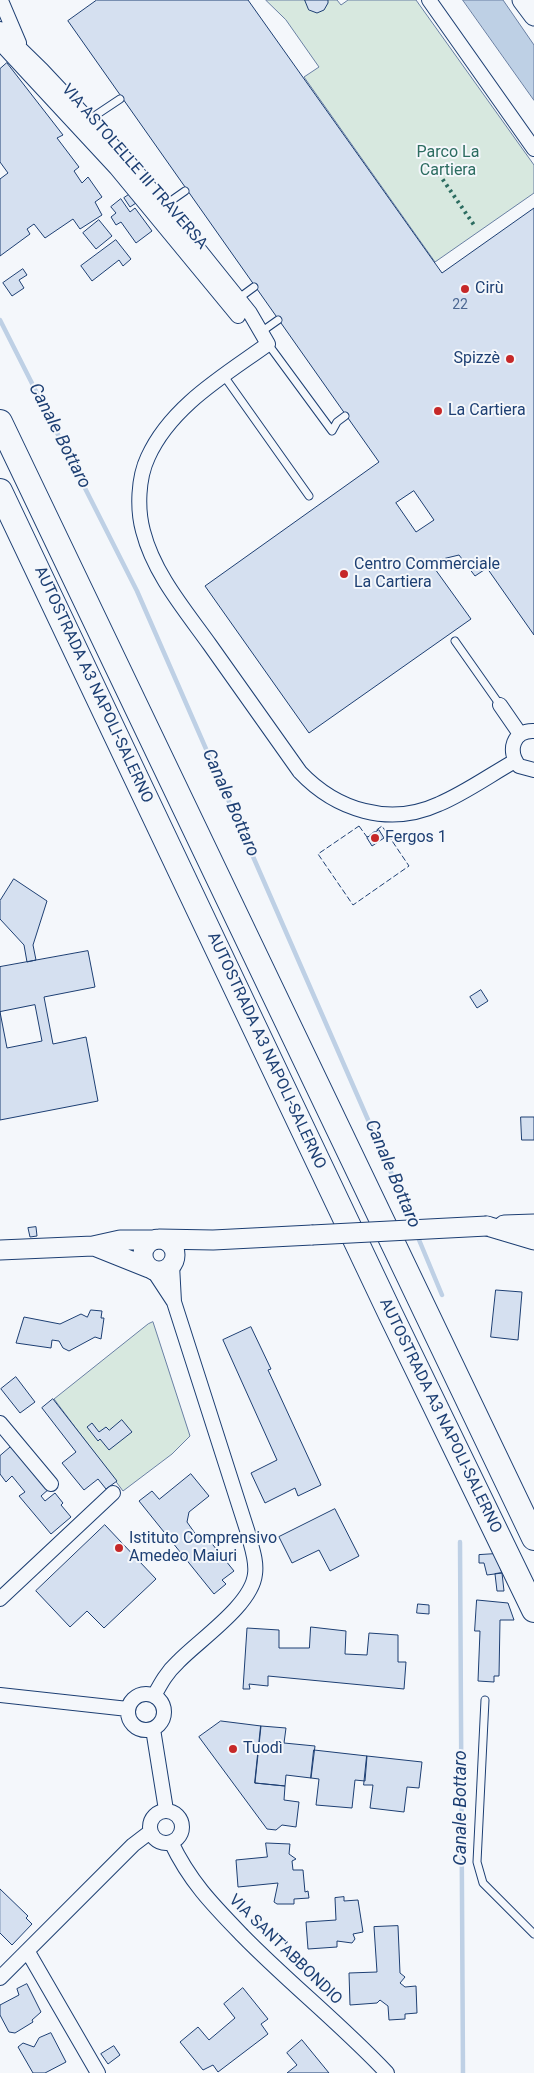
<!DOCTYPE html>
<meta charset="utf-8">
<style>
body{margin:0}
canvas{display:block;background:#f4f7fb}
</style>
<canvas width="534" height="2073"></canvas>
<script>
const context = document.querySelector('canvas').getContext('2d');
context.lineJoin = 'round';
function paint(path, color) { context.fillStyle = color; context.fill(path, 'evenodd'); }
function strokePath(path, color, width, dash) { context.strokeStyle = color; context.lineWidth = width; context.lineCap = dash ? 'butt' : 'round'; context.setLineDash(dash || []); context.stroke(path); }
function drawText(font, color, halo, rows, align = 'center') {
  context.font = font + ' Roboto,sans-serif'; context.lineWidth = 4; context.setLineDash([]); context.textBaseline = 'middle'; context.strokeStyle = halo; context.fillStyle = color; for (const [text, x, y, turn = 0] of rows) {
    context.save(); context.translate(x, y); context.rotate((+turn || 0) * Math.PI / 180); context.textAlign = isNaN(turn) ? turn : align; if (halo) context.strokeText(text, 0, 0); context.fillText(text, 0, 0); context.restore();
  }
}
const green = new Path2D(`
 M 266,0 L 337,0 L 341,5 L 348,0 L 416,0 L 534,165 L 534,193 L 435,262 L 304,77 L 319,67 L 286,20 Z
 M 153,1322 L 190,1436 L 172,1454 L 123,1491 L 54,1399 L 148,1324 Z`);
const water = new Path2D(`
 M 463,0 L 503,0 L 534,45 L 534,100 Z`);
const stream = new Path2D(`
 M 0,320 L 137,591 L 414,1225
 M 417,1235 L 442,1295
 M 460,1542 L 463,2073`);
const building = new Path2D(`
 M 97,0 L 248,0 L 442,273 L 534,208 L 534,635 L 487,568 L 475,576 L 459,555 L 430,562 L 471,619 L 309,733 L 205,586 L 379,462 L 68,21 ZM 414,491 L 434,520 L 416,532 L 396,503 Z
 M 305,0 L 328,0 L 328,3 L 324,10 L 317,13 L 309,10 Z
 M 7,63 L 63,135 L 57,138 L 79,167 L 74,171 L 82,183 L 88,177 L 102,197 L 95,202 L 102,215 L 80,229 L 73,219 L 45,238 L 34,224 L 27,229 L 30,234 L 0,256 L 0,179 L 8,173 L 0,162 L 0,69 Z
 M 133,192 L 139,201 L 130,207 L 124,198 Z
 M 121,199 L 130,212 L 135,208 L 152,231 L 136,243 L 121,222 L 116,225 L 111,217 L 116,213 L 111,207 Z
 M 99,220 L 112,236 L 96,249 L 83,233 Z
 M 116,240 L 131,259 L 123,266 L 119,260 L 92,281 L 81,266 Z
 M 23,269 L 27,275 L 19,280 L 24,288 L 12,296 L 3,283 Z
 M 379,830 L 384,838 L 372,846 L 367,838 Z
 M 14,879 L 47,901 L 33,945 L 36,960 L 27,962 L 24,945 L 0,919 L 0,901 Z
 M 88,951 L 95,987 L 44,997 L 53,1044 L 86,1037 L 98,1101 L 0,1120 L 0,967 ZM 35,1005 L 42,1041 L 7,1048 L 0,1012 Z
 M 481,990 L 488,1001 L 477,1008 L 470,997 Z
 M 521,1117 L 534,1117 L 534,1140 L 522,1140 Z
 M 36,1227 L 37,1236 L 30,1237 L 28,1228 Z
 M 496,1290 L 522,1292 L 518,1340 L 491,1337 Z
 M 91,1310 L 102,1311 L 101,1318 L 104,1318 L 101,1339 L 95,1337 L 69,1351 L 63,1348 L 59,1341 L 52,1340 L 51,1348 L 16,1343 L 24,1317 L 60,1324 L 81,1314 L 87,1317 Z
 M 251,1327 L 271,1369 L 268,1370 L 321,1485 L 298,1496 L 295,1488 L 265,1503 L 251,1473 L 277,1460 L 223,1340 Z
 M 16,1377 L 35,1402 L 20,1413 L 1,1389 Z
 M 53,1399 L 117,1481 L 106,1489 L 98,1479 L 84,1490 L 62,1463 L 76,1452 L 42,1408 Z
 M 122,1420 L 132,1432 L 109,1450 L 100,1439 L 98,1441 L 87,1427 L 92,1423 L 99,1432 L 106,1427 L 109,1430 Z
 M 13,1445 L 50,1488 L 41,1496 L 45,1501 L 55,1493 L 63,1503 L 61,1505 L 71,1517 L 51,1534 L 19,1496 L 25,1492 L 12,1476 L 6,1482 L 0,1474 L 0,1456 Z
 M 191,1474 L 209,1496 L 189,1512 L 187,1522 L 199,1539 L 213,1539 L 213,1545 L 234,1571 L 222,1580 L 226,1584 L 214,1594 L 139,1501 L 152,1491 L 159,1499 Z
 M 335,1509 L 359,1556 L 330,1571 L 319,1550 L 292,1563 L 279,1537 Z
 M 105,1525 L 156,1579 L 104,1628 L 87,1611 L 70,1627 L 36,1591 Z
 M 495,1554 L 502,1573 L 487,1575 L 484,1563 L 479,1563 L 479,1555 Z
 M 502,1573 L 504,1591 L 497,1591 L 495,1574 Z
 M 477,1600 L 508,1603 L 514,1620 L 500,1620 L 499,1676 L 494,1676 L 494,1682 L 478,1681 L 480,1631 L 475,1631 Z
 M 418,1604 L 429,1605 L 429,1614 L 417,1613 Z
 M 311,1627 L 346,1631 L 345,1654 L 367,1655 L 369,1633 L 398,1635 L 398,1662 L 406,1662 L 404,1689 L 268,1676 L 268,1686 L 249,1684 L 250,1689 L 243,1689 L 247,1628 L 279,1630 L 279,1648 L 309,1648 Z
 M 221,1721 L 261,1726 L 255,1783 L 285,1786 L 284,1800 L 299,1802 L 296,1827 L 282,1825 L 276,1830 L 267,1829 L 199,1737 Z
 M 261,1726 L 286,1728 L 284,1743 L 315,1746 L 311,1778 L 286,1775 L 285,1786 L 255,1783 Z
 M 314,1750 L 367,1756 L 365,1781 L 355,1780 L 352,1808 L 316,1805 L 319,1779 L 311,1778 Z
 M 367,1756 L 422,1762 L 419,1788 L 407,1787 L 404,1812 L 370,1808 L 373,1785 L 364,1785 Z
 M 266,1843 L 290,1844 L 289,1854 L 296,1859 L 292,1861 L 293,1870 L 303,1870 L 305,1892 L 308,1891 L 309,1898 L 294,1899 L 294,1904 L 277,1904 L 274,1902 L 278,1883 L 238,1887 L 236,1860 L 267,1857 Z
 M 0,1889 L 28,1916 L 26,1918 L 32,1924 L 12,1945 L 0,1933 Z
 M 344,1897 L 344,1901 L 358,1900 L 363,1932 L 353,1934 L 355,1939 L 352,1943 L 337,1941 L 337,1947 L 308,1949 L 306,1922 L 336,1920 L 335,1898 Z
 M 398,1926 L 400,1973 L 405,1977 L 400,1983 L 405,1987 L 416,1986 L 417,2013 L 405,2014 L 405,2019 L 389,2020 L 388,2006 L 380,2000 L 377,2003 L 350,2005 L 349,1973 L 377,1972 L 374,1927 Z
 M 27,1984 L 41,2012 L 32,2020 L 33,2022 L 15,2033 L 9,2032 L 0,2015 L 0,2005 L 19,1995 L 17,1989 Z
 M 243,1988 L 268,2019 L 261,2024 L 268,2034 L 218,2072 L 213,2065 L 203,2070 L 180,2042 L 198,2027 L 209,2040 L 235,2018 L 224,2004 Z
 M 51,2033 L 66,2062 L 45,2073 L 33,2073 L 18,2047 L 23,2043 L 34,2047 L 39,2038 Z
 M 302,2040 L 329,2073 L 287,2073 L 297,2065 L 287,2053 Z
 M 114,2046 L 120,2055 L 108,2064 L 101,2054 Z`);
const lane = new Path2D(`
 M 90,119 L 120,99
 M 165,205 L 185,191
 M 239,298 L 254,287
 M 261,332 L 278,320
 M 268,344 L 332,431 L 337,422 L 345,416
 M 224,376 L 309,496
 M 455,641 L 500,705
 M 485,1700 L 477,1862 L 483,1883 L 534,1934`);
const street = new Path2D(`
 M 429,0 L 534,149
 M 2,3 L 19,43
 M 0,29 L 42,70 L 133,167 L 250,313 L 268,344 C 225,375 171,406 148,457 C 138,478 137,509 143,531 C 154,574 185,610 210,645 C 240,688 270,730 300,772 C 336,810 389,827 439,804 C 465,793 490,775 515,761
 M 0,43 L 116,168 L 238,316
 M 500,705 L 520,734
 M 534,731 C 513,730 507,751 519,766 L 534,770
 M 153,1270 L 174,1302
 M 0,1423 L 51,1484
 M 0,1599 L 113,1493
 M128 1712a18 18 0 1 1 36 0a18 18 0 1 1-36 0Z
 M 0,1695 L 128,1709
 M 154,1696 C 161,1683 167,1672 178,1662 C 199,1640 252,1605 255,1574 C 257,1560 251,1546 248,1533 L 174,1302 L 172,1265
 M 153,1729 L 166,1810
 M150 1827a16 16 0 1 1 32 0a16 16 0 1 1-32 0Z
 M 171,1842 C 190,1882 213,1905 243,1936 C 289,1983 342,2025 387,2073
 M 28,1952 L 98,2073
 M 0,1978 L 133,1845 L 150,1832`);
const secondary = new Path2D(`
 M 522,0 L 534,16
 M 504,1225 L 534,1224
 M 487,1226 L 534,1240
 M143 1255a16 16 0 1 1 32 0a16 16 0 1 1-32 0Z
 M 159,1239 L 213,1240 L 312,1235
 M 94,1246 L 149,1268
 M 0,1250 L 93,1246 L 120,1240 L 154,1240`);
const highway = new Path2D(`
 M 0,422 L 534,1538
 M 0,491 L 390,1313 L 534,1610`);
const secondaryBridge = new Path2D(`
 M 312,1235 L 487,1226`);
const hedge = new Path2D(`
 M 439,174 L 474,225`);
const fence = new Path2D(`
 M 359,826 L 367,837 L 382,826 L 409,866 L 353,905 L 318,854 Z`);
const markers = [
 [465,289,5,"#c62828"],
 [510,359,5,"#c62828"],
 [438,411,5,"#c62828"],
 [344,574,5,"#c62828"],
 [375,838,5,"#c62828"],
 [119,1548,5,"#c62828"],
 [233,1749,5,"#c62828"]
];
const numberNames = [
 ["22",460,305]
];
const parkNames = [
 ["Parco La",448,153],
 ["Cartiera",448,171]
];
const streetNames = [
 ["VIA ASTOLELLE III TRAVERSA",134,167,49],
 ["AUTOSTRADA A3 NAPOLI-SALERNO",93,685,65],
 ["AUTOSTRADA A3 NAPOLI-SALERNO",266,1051,65],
 ["AUTOSTRADA A3 NAPOLI-SALERNO",440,1416,64],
 ["VIA SANT'ABBONDIO",285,1950,44]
];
const poiNames = [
 ["Cirù",475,289],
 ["Spizzè",500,359,"right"],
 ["La Cartiera",448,411],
 ["Centro Commerciale",354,565],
 ["La Cartiera",354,583],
 ["Fergos 1",385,838],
 ["Istituto Comprensivo",129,1539],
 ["Amedeo Maiuri",129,1557],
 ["Tuodì",243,1749]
];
const waterNames = [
 ["Canale Bottaro",59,436,63],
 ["Canale Bottaro",230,803,66],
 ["Canale Bottaro",392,1174,67],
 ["Canale Bottaro",461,1808,-90]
];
paint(green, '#d7e8df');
strokePath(green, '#687fa3', 1);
paint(water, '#bed0e5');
strokePath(water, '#687fa3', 1);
strokePath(stream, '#bed0e5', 4.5);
paint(building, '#d5e0f0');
strokePath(building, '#1d3f73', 1);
strokePath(lane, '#1d3f73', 9);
strokePath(street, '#1d3f73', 16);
strokePath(secondary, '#1d3f73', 21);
strokePath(highway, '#1d3f73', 26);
strokePath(lane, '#f4f7fb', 7);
strokePath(street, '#f4f7fb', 14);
strokePath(secondary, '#f4f7fb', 19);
strokePath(highway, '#f4f7fb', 24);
strokePath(secondaryBridge, '#1d3f73', 21, []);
strokePath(secondaryBridge, '#f4f7fb', 19);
strokePath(hedge, '#2c6c60', 4, [2.5, 4]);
strokePath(fence, '#1d3f73', 1, [6, 2.5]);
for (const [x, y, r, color] of markers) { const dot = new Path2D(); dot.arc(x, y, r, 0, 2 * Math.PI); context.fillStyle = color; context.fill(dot); strokePath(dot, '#f4f7fb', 2); }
drawText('14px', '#4b6792', null, numberNames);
drawText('16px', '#2c6c60', '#f4f7fb', parkNames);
drawText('16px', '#1d3f73', '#f4f7fb', streetNames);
drawText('16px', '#1d3f73', '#f4f7fb', poiNames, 'left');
drawText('italic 18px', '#1d3f73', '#f4f7fb', waterNames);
</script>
